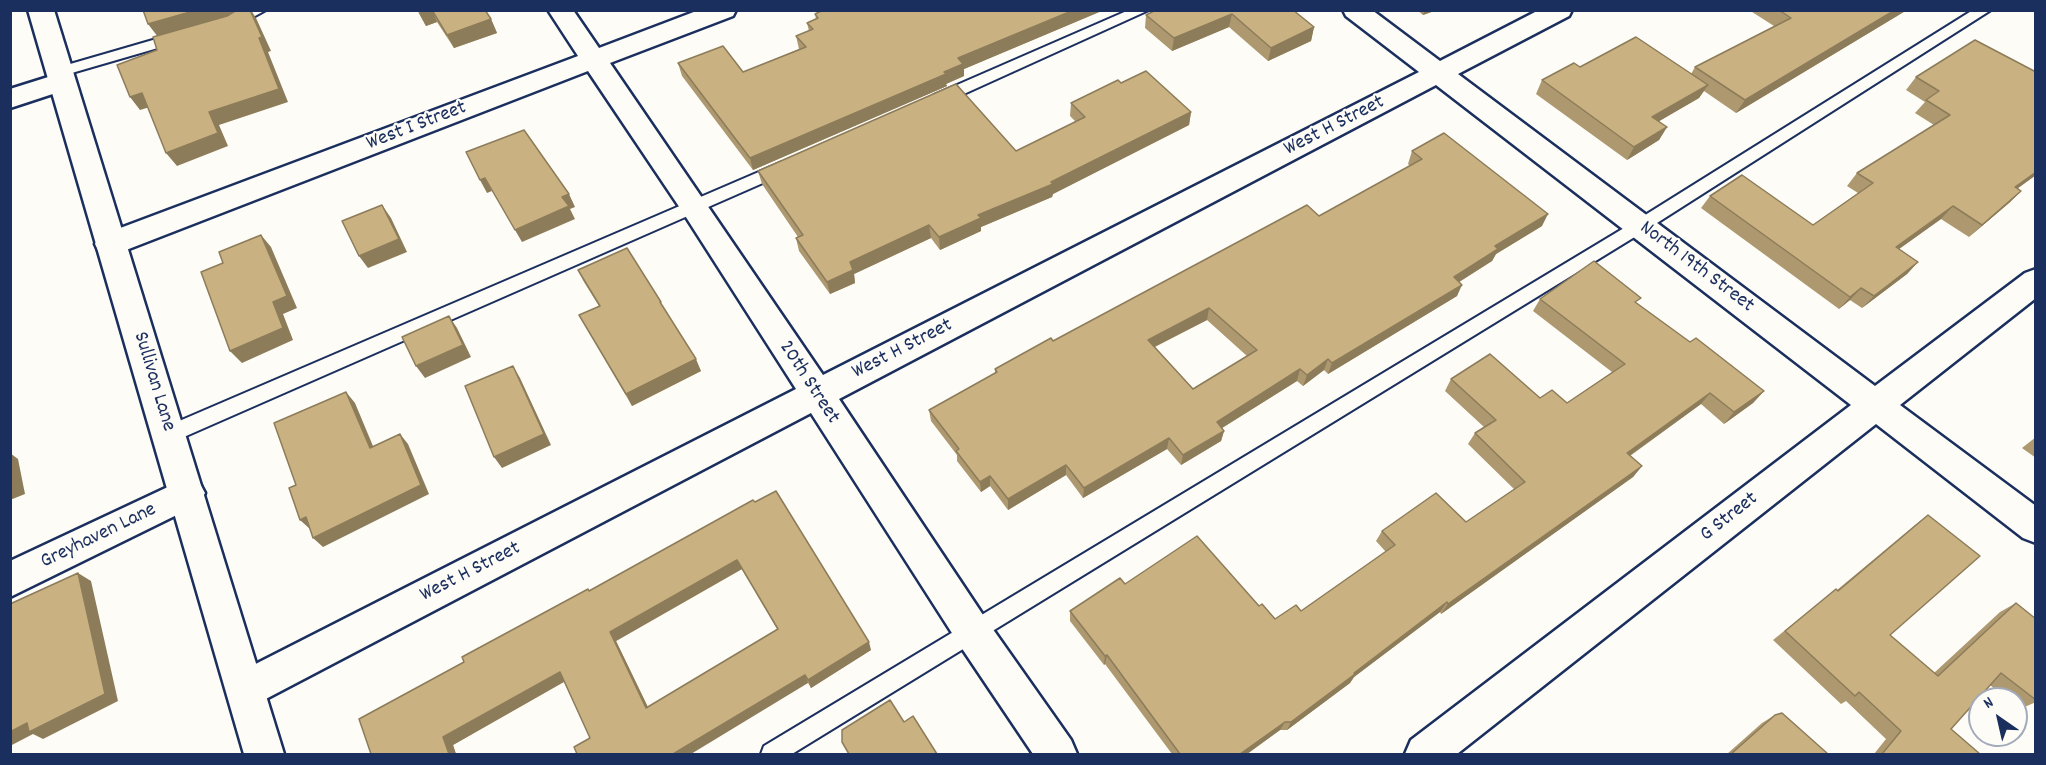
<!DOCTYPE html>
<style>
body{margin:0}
#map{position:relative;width:2046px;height:765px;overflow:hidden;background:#fdfcf7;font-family:Dekko,sans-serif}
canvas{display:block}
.frame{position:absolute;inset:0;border:12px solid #1b2f5e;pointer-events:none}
.north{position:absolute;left:1968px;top:687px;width:60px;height:60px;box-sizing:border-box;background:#fdfcf7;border:2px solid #a3aaba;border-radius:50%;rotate:326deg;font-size:16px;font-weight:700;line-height:24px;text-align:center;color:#1b2f5e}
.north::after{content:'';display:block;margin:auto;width:21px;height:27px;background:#1b2f5e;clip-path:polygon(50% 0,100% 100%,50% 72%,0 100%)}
</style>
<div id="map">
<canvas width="2046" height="765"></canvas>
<div class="frame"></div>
<div class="north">N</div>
</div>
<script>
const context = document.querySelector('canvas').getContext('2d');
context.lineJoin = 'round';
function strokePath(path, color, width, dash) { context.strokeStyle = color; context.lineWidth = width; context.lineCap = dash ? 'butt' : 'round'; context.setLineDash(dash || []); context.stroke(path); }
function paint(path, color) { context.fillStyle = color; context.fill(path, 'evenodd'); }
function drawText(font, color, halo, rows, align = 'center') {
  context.font = font + ' Dekko,sans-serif'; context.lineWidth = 4.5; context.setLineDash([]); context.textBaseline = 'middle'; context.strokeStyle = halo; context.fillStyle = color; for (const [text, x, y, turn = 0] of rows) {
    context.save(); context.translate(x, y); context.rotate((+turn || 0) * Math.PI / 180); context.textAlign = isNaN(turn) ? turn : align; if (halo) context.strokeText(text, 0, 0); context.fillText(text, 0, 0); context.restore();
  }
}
const service = new Path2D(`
 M 247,10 L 266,10 L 235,27 L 225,27 L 223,24 L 225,21 Z
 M 1129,10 L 1149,10 L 944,103 L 939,104 L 932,99 L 934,95 Z
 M 1973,10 L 1991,10 L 1646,230 L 792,754 L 761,754 L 764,746 L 1634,222 Z
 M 177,33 L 182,35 L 184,38 L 182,41 L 58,77 L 51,72 L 53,69 Z
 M 782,162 L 788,164 L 790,168 L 788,172 L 177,440 L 170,442 L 163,440 L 161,434 L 163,428 Z`);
const minor = new Path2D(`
 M 548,10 L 573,10 L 599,48 L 699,10 L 736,10 L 733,16 L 610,63 L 823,375 L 1419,72 L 1346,16 L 1343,10 L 1372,10 L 1440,61 L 1539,10 L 1572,10 L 1569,16 L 1458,74 L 1875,386 L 2025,273 L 2036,269 L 2036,298 L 1900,405 L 2036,506 L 2036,543 L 2023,538 L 1876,424 L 1457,754 L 1405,754 L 1411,740 L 1851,405 L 1436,85 L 839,399 L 985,618 L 1071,740 L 1077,754 L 1033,754 L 959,644 L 811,413 L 260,702 L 246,708 L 232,702 L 226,689 L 232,676 L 796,389 L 684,214 L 588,71 L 121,252 L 110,255 L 99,252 L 95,244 L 99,236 L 578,56 Z
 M 61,73 L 71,76 L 74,82 L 71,88 L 10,108 L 10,89 Z
 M 187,478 L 199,482 L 205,493 L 199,504 L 10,597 L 10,561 Z`);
const tertiary = new Path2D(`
 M 28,10 L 54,10 L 284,754 L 244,754 Z`);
const wall = new Path2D(`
 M 417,10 L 485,10 L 491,19 L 497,33 L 454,48 L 437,22 L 426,26 Z
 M 823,10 L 1104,10 L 964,69 L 964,76 L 946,84 L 947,86 L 753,170 L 682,76 L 678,63 L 743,72 L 799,49 L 796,36 L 809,31 L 807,23 L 816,19 L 815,14 Z
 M 1293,10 L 1314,27 L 1311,41 L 1268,61 L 1229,27 L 1172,51 L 1145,28 L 1146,15 Z
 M 1417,10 L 1437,10 L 1423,15 Z
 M 1749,10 L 1907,10 L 1736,113 L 1704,91 L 1699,98 L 1659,121 L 1667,127 L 1659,140 L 1627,160 L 1536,94 L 1542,80 L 1580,67 L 1691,74 L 1695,67 L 1774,26 Z
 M 2036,72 L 2036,175 L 2018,188 L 2021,191 L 2009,203 L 1969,237 L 1941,219 L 1899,249 L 1918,262 L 1907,274 L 1862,308 L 1850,300 L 1839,309 L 1701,208 L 1710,196 L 1813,225 L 1858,193 L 1847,186 L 1857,173 L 1934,125 L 1915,113 L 1925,102 L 1906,90 L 1916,77 Z
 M 1121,83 L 1191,112 L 1189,125 L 1053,194 L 1052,197 L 981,227 L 981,231 L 940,250 L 931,238 L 854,274 L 855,283 L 830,294 L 799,251 L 796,238 L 798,237 L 762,184 L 758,171 L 1016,151 L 1076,122 L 1070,116 L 1071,103 Z
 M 1412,151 L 1542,226 L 1496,254 L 1492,261 L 1459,282 L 1457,296 L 1328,374 L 1324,370 L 1303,386 L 1297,381 L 1222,428 L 1224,431 L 1221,441 L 1181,465 L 1167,449 L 1083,498 L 1066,475 L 1008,510 L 990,486 L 981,492 L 957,461 L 957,455 L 931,421 L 929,410 L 995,373 L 995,369 L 1319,216 L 1410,166 L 1408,164 ZM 1207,320 L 1247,356 L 1193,389 L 1155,347 Z
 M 578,270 L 665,311 L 701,371 L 632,406 L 579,315 L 599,306 L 584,282 Z
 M 1540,299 L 1637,303 L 1690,342 L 1764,391 L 1753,403 L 1724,424 L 1701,404 L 1630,456 L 1642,466 L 1633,477 L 1441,614 L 1440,612 L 1354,677 L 1350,683 L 1287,730 L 1280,730 L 1247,754 L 1172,754 L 1105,664 L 1104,665 L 1070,621 L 1070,611 L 1125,584 L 1259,606 L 1275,619 L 1301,611 L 1386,552 L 1376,541 L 1382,531 L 1466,522 L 1514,489 L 1468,444 L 1475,433 L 1484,427 L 1445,391 L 1451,379 L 1567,403 L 1612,372 L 1533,311 Z
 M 2036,437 L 2036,458 L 2022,448 Z
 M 753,500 L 871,650 L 811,688 L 808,683 L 590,738 L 564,682 L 453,745 L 456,754 L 371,754 L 590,591 ZM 742,569 L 777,629 L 648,707 L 616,641 Z
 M 1928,515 L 1890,635 L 1934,673 L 2000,612 L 2016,603 L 2036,702 L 2020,709 L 2016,706 L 2016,699 L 2007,699 L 1990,685 L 1951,729 L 1980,754 L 1874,754 L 1886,739 L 1846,701 L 1841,704 L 1773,640 L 1824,599 L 1836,589 L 1837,590 L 1915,525 Z
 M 1775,715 L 1828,754 L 1727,754 L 1762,723 Z`);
const shadedWall = new Path2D(`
 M 197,10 L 241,10 L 224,19 L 158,37 L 148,24 Z
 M 250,10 L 251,10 L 256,18 L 271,51 L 268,52 L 288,102 L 219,125 L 228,146 L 177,166 L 166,153 L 209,112 L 259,38 Z
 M 425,10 L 432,10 L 437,22 L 426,26 L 419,13 Z
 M 1074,10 L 1104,10 L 964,69 L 964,76 L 946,84 L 947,86 L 753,170 L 750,158 L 958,58 Z
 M 1425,10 L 1437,10 L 1423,15 Z
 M 1895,10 L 1907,10 L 1736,113 L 1745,100 Z
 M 1232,14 L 1229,27 L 1172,51 L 1174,38 Z
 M 491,19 L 497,33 L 454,48 L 447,35 Z
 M 1314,27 L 1311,41 L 1268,61 L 1271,48 Z
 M 1708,85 L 1699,98 L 1644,130 L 1652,117 Z
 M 142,93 L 153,106 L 140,110 L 130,97 Z
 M 1191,112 L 1189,125 L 1053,194 L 1052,197 L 981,227 L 981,231 L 940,250 L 939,237 L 978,215 L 1051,182 Z
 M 1667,127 L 1659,140 L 1627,160 L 1634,147 Z
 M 2036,172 L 2036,175 L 2003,199 L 2015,187 Z
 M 485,178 L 492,191 L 487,193 L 480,180 Z
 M 2021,191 L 2009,203 L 1969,237 L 1982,225 Z
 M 569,194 L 575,207 L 570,209 L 575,219 L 522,242 L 515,230 L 562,197 Z
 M 382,205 L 391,218 L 407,252 L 368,268 L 359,256 Z
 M 1953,206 L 1941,219 L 1885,259 L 1896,247 Z
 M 1548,214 L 1542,226 L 1496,254 L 1492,261 L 1448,289 L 1454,277 L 1495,246 Z
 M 929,225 L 931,238 L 854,274 L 855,283 L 830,294 L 827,282 L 850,262 Z
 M 261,235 L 271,247 L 297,308 L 283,314 L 293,340 L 242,363 L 230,351 L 273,302 Z
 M 1918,262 L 1907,274 L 1862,308 L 1874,296 Z
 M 1462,285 L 1457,296 L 1328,374 L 1332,363 Z
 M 1861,288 L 1850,300 L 1839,309 L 1850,297 Z
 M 1209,308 L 1207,320 L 1146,351 L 1148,340 Z
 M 449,316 L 457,328 L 471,357 L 425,378 L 416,366 Z
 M 696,359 L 701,371 L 632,406 L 626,394 Z
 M 1328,359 L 1324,370 L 1303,386 L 1307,375 Z
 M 513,366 L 520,378 L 551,445 L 502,468 L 494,457 Z
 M 1300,369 L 1297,381 L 1214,433 L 1217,422 Z
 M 1764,391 L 1753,403 L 1724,424 L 1734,412 Z
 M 346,392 L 355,403 L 378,458 L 370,448 Z
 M 1710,393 L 1701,404 L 1618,464 L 1627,453 Z
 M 1224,431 L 1221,441 L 1181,465 L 1183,455 Z
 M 400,434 L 408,444 L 429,494 L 323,547 L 313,538 Z
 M 1169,438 L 1167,449 L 1083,498 L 1084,488 Z
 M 10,453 L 18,459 L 25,494 L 10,500 Z
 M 1066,465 L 1066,475 L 1008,510 L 1008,499 Z
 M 1642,466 L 1633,477 L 1441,614 L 1448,604 Z
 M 990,476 L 990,486 L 981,492 L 980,482 Z
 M 306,517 L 310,529 L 300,520 Z
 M 737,560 L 742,569 L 616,641 L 652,716 L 646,708 L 610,632 Z
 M 78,573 L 91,581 L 118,701 L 43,739 L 33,734 L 10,746 L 10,732 L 27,723 Z
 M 1447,602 L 1440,612 L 1354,677 L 1350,683 L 1287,730 L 1291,722 L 1354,673 Z
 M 869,642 L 871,650 L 811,688 L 808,680 Z
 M 1107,655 L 1105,664 L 1104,665 L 1105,656 Z
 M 560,672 L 567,680 L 453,745 L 456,754 L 449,754 L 443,737 Z
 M 805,675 L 808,683 L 691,754 L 673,754 Z
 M 1285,722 L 1280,730 L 1247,754 L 1240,754 Z`);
const building = new Path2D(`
 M 143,10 L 197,10 L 148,24 Z
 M 237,10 L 250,10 L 262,37 L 259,38 L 279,89 L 209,112 L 218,133 L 166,153 L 142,93 L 130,97 L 117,65 L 157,50 L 153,37 L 227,16 Z
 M 432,10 L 485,10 L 491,19 L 447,35 Z
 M 823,10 L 1074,10 L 958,58 L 963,64 L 944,72 L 946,74 L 750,158 L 678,63 L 723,46 L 743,72 L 806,47 L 796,36 L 813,29 L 807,23 L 818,18 L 815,14 Z
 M 1156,10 L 1293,10 L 1314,27 L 1271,48 L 1232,14 L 1174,38 L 1146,15 Z
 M 1779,10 L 1895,10 L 1745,100 L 1695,67 L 1791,18 Z
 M 1636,37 L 1708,85 L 1652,117 L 1667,127 L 1634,147 L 1542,80 L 1574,63 L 1580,67 Z
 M 1975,40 L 2036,72 L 2036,172 L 2015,187 L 2021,191 L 1982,225 L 1953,206 L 1896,247 L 1918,262 L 1874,296 L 1861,288 L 1850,297 L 1710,196 L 1742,175 L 1813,225 L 1873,183 L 1857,173 L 1950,115 L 1926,100 L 1939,91 L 1916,77 Z
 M 1146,71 L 1191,112 L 1051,182 L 1053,184 L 978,215 L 981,218 L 939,237 L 929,225 L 850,262 L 853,270 L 827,282 L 796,238 L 803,235 L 758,171 L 956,84 L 1016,151 L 1085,117 L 1071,103 L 1118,80 L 1121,83 Z
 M 524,130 L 569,194 L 562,197 L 569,206 L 515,230 L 485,178 L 480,180 L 466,152 Z
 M 1444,133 L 1548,214 L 1495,246 L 1498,249 L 1454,277 L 1462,285 L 1332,363 L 1328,359 L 1307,375 L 1300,369 L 1217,422 L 1224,431 L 1183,455 L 1169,438 L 1084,488 L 1066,465 L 1008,499 L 990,476 L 980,482 L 956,451 L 959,449 L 929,410 L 997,372 L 995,369 L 1051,338 L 1053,341 L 1307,205 L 1319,216 L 1422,159 L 1412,151 ZM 1209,308 L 1257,350 L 1193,389 L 1148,340 Z
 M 382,205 L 399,239 L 359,256 L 342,221 Z
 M 261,235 L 287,296 L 273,302 L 283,328 L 230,351 L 201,272 L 223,263 L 219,252 Z
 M 627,248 L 661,302 L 660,302 L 696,359 L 626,394 L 579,315 L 600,306 L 578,270 Z
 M 1594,261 L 1641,298 L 1635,302 L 1690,342 L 1696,338 L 1764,391 L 1734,412 L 1710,393 L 1627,453 L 1642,466 L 1448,604 L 1447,602 L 1354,673 L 1355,674 L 1291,722 L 1285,722 L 1240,754 L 1180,754 L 1107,655 L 1105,656 L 1070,611 L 1120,578 L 1125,584 L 1197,536 L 1259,606 L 1262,604 L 1275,619 L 1296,605 L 1301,611 L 1395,545 L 1382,531 L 1436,493 L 1466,522 L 1525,482 L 1475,433 L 1496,420 L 1451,379 L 1490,354 L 1540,398 L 1552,390 L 1567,403 L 1625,364 L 1540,299 Z
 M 449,316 L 463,345 L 416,366 L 402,337 Z
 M 513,366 L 544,434 L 494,457 L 465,386 Z
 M 346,392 L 370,448 L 400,434 L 421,485 L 313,538 L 306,517 L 300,520 L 289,488 L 296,485 L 274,423 Z
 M 776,491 L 869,642 L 808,680 L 805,675 L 673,754 L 577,754 L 574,747 L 590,738 L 560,672 L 443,737 L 449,754 L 371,754 L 359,719 L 464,662 L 462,657 L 588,589 L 589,591 L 753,500 L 755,502 ZM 737,560 L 778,629 L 646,708 L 610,632 Z
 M 1928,515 L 1980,556 L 1890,635 L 1938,676 L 2016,603 L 2036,619 L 2036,700 L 2001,673 L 1951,729 L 1980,754 L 1882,754 L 1901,731 L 1859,692 L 1855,696 L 1785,631 L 1836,589 L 1838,591 Z
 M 78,573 L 105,694 L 29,732 L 27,723 L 10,732 L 10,604 Z
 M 890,700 L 904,722 L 913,716 L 937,754 L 849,754 L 842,742 L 842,730 Z
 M 1782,713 L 1828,754 L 1731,754 L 1775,715 Z`);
const streetNames = [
 ["West I Street",417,127,-21],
 ["West H Street",1335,127,-27],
 ["North 19th Street",1696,268,37],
 ["West H Street",903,350,-27],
 ["Sullivan Lane",153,382,73],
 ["20th Street",808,383,57],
 ["G Street",1730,518,-38],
 ["Greyhaven Lane",99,537,-26],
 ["West H Street",471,573,-27]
];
strokePath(service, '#1b2f5e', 4);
strokePath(minor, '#1b2f5e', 5);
strokePath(tertiary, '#1b2f5e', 5);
paint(service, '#fdfcf7');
paint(minor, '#fdfcf7');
paint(tertiary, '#fdfcf7');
paint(wall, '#ad986f');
paint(shadedWall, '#8d7c5a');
paint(building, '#c9b181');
strokePath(building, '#8d7c5a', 1.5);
drawText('21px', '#1b2f5e', '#fdfcf7', streetNames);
</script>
